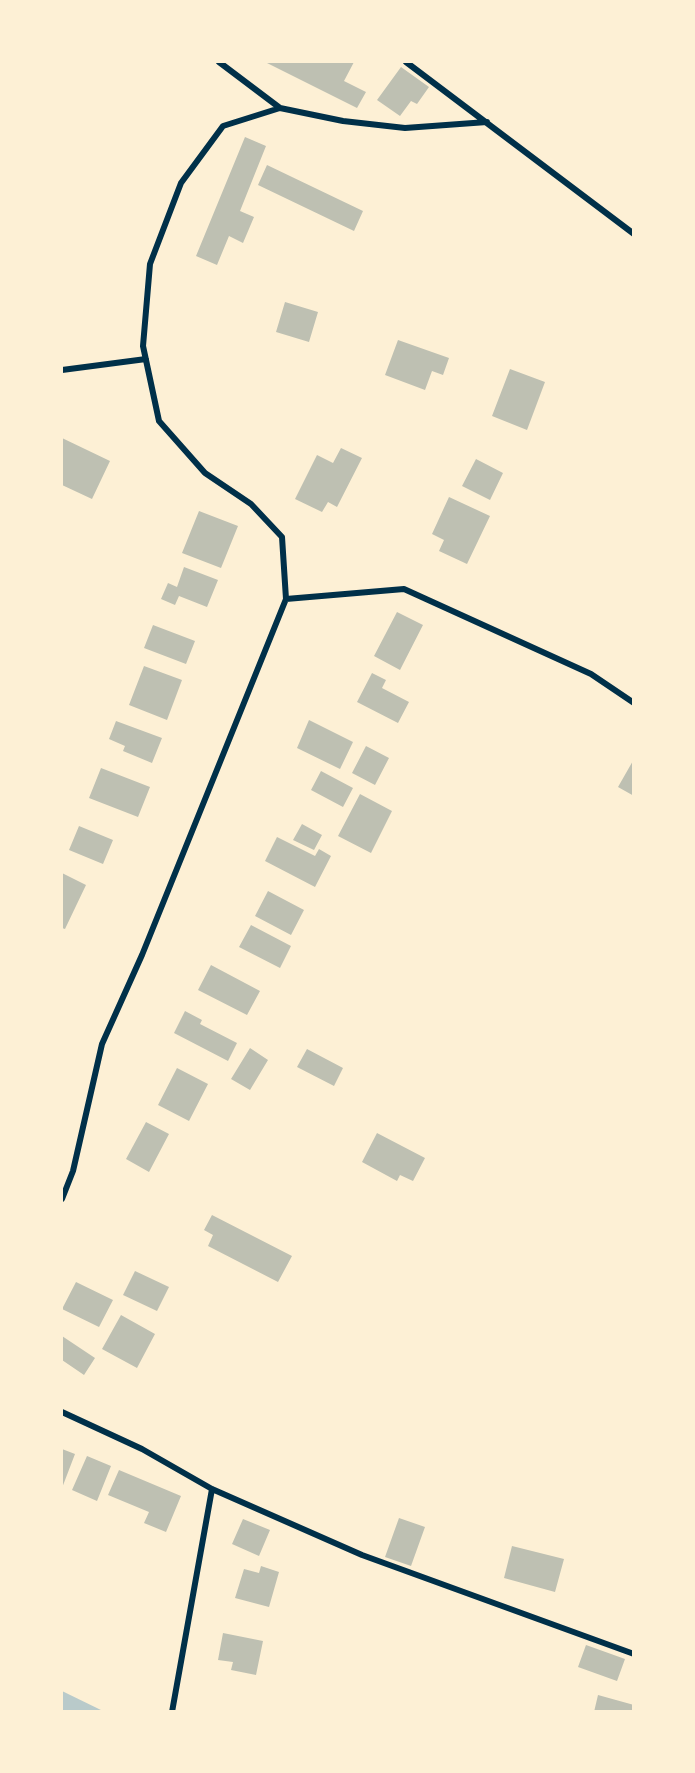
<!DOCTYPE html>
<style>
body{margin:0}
#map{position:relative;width:695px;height:1773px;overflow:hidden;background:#fdf0d5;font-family:Commissioner,sans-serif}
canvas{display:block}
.frame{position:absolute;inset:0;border:63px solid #fdf0d5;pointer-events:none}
</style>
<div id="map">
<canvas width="695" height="1773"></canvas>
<div class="frame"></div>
</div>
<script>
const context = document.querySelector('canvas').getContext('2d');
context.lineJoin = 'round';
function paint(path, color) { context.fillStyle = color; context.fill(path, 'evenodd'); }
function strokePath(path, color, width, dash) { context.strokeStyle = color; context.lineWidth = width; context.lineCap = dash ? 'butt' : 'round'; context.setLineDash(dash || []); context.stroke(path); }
const green = new Path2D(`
 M 62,1691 L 103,1711 L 62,1711 Z`);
const building = new Path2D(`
 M 265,62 L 354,62 L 344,81 L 366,92 L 357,108 Z
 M 401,67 L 429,87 L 417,104 L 411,101 L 400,116 L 377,100 Z
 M 245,137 L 266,146 L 240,211 L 254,217 L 243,243 L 229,236 L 217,265 L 196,256 Z
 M 267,165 L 363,211 L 354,231 L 258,185 Z
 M 285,302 L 318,312 L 309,342 L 276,332 Z
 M 398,340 L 449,358 L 443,375 L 432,371 L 425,390 L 385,375 Z
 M 510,369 L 545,382 L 527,430 L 492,416 Z
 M 62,438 L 110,461 L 92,499 L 62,485 Z
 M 341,448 L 362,458 L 337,507 L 328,502 L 322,512 L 295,499 L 317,455 L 333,463 Z
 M 476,459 L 503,473 L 490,500 L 462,486 Z
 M 449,497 L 490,516 L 467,564 L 439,551 L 444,540 L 432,534 Z
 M 199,511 L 238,526 L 221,568 L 182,553 Z
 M 184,567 L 218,580 L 207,607 L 179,596 L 175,605 L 161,599 L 168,583 L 177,587 Z
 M 397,612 L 423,625 L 400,670 L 374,656 Z
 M 153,625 L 195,641 L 186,664 L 144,648 Z
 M 144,666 L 182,680 L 167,720 L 129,705 Z
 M 372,673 L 386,680 L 382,688 L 409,702 L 398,723 L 357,702 Z
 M 309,720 L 353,742 L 340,769 L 297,748 Z
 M 116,721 L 162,738 L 152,763 L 123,751 L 125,746 L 109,739 Z
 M 366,746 L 389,758 L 375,785 L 352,773 Z
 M 634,759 L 634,796 L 618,787 Z
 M 101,768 L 150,787 L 138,817 L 89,798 Z
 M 321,771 L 353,788 L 343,807 L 311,790 Z
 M 360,794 L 392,811 L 371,853 L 338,836 Z
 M 302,824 L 322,835 L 314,850 L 293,840 Z
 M 79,826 L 113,840 L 103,864 L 69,850 Z
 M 277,837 L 315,856 L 319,849 L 331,856 L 315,887 L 265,861 Z
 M 62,873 L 86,885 L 65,929 L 62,928 Z
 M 268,891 L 304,910 L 291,935 L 255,916 Z
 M 251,925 L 291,946 L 280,968 L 239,947 Z
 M 211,965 L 260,991 L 247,1015 L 198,990 Z
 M 185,1011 L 202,1020 L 200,1024 L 237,1043 L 228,1061 L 174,1033 Z
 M 250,1048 L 268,1060 L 250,1090 L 231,1079 Z
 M 307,1049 L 343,1068 L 334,1086 L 297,1067 Z
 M 177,1068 L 208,1084 L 189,1121 L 158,1105 Z
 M 146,1122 L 169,1134 L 149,1172 L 126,1159 Z
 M 377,1133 L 425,1158 L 413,1181 L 400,1175 L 397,1181 L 362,1162 Z
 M 212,1215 L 292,1256 L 278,1282 L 208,1246 L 213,1235 L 204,1230 Z
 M 135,1271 L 169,1287 L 157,1311 L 123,1295 Z
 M 76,1282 L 113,1300 L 99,1327 L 62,1309 Z
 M 121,1315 L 155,1334 L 137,1368 L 102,1349 Z
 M 62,1336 L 95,1358 L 84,1375 L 62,1360 Z
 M 62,1449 L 75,1454 L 62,1488 Z
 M 87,1456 L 111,1466 L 97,1501 L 72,1490 Z
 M 119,1470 L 181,1496 L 166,1532 L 144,1523 L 149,1512 L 108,1495 Z
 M 399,1518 L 425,1527 L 411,1566 L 385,1557 Z
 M 243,1519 L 270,1530 L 259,1556 L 232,1544 Z
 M 512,1546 L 564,1559 L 555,1592 L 504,1578 Z
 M 261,1566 L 279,1572 L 269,1607 L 235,1598 L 244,1569 L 259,1573 Z
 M 223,1633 L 263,1641 L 256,1675 L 231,1670 L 233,1662 L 218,1660 Z
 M 586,1645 L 625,1659 L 617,1681 L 578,1667 Z
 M 598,1695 L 634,1705 L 633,1712 L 594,1712 Z`);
const minor = new Path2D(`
 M 219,62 L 280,108
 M 406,62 L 634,234
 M 62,370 L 146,359
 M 286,599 L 404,589 L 591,674 L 634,703
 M 62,1199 L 73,1171 L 102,1044 L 142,955 L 286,599 L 282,537 L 251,504 L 205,473 L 159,421 L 143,346 L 150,264 L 181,183 L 223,126 L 280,108 L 343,121 L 405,128 L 487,122
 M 62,1412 L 142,1449 L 212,1489 L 362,1555 L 634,1654
 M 172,1712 L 212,1489`);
paint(green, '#b9caca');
paint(building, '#bec0b2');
strokePath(minor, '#003049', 6);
</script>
